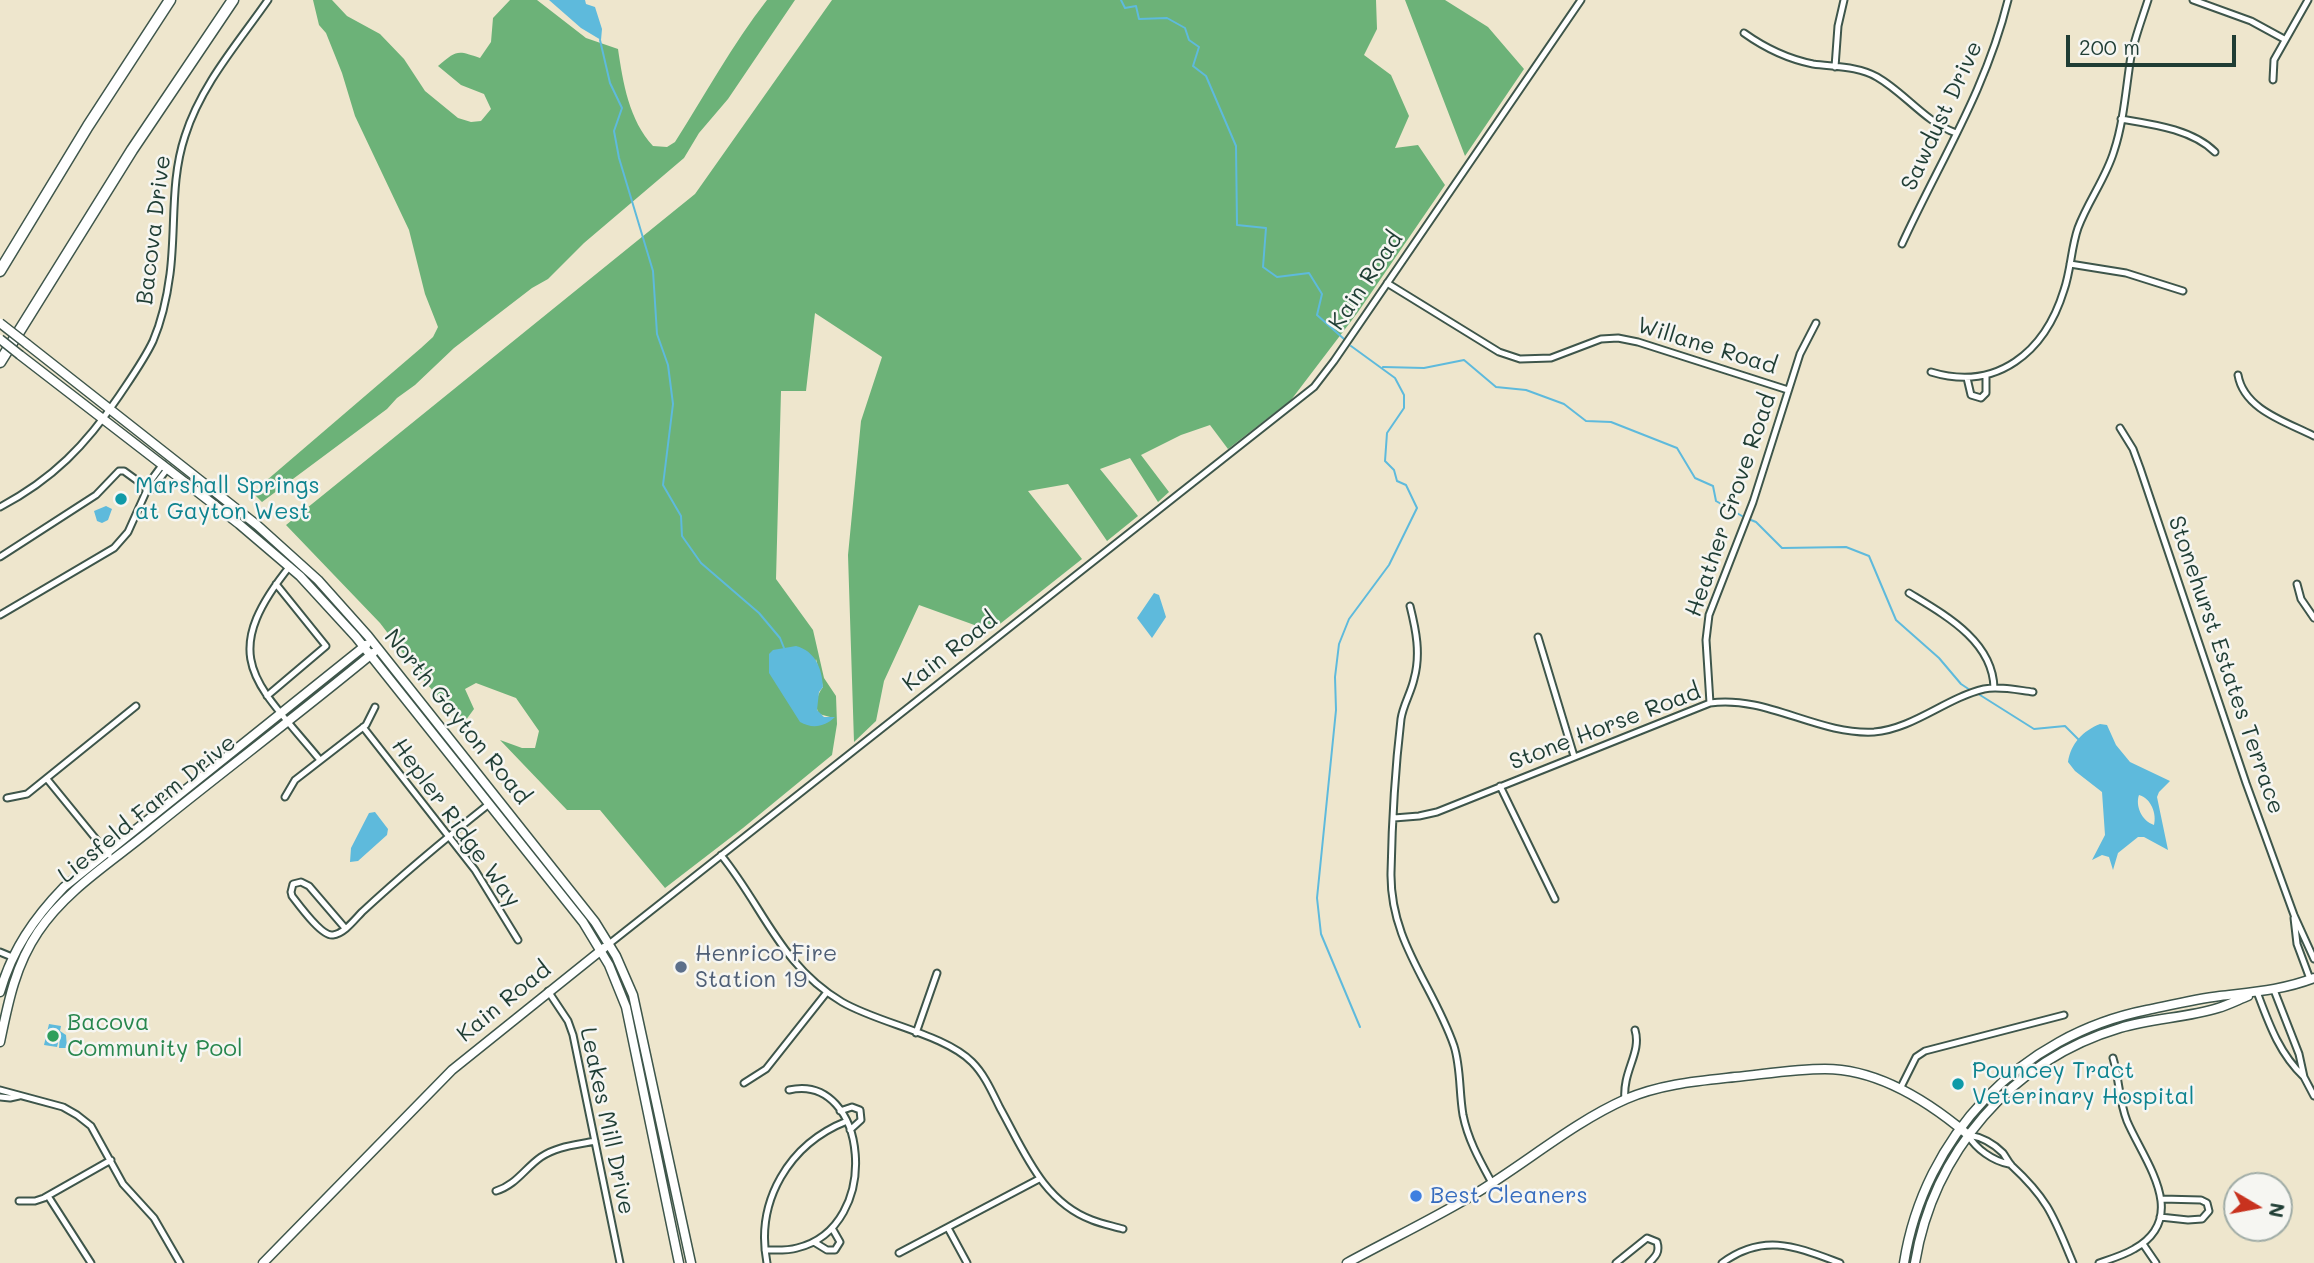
<!DOCTYPE html>
<style>
body{margin:0}
#map{position:relative;width:2314px;height:1263px;overflow:hidden;background:#eee6cd;font-family:Mali,sans-serif}
canvas{display:block}
.north{position:absolute;left:2223px;top:1172px;width:70px;height:70px;box-sizing:border-box;background:#f6f6f2;border:2px solid #a0aca6;border-radius:50%;rotate:100deg;font-size:19px;font-weight:700;line-height:28px;text-align:center;color:#1f3d34}
.north::after{content:'';display:block;margin:auto;width:24px;height:32px;background:#c8321e;clip-path:polygon(50% 0,100% 100%,50% 72%,0 100%)}
.scale{position:absolute;left:2066px;top:35px;width:170px;height:32px;box-sizing:border-box;border:4px solid #1f3d34;border-top:0;padding-left:9px;font-size:21px;line-height:24px;white-space:nowrap;color:#1f3d34;-webkit-text-stroke:5px #f6f6f2;paint-order:stroke}
</style>
<div id="map">
<canvas width="2314" height="1263"></canvas>
<div class="north">N</div>
<div class="scale">200 m</div>
</div>
<script>
const context = document.querySelector('canvas').getContext('2d');
context.lineJoin = 'round';
function paint(path, color) { context.fillStyle = color; context.fill(path, 'evenodd'); }
function strokePath(path, color, width, dash) { context.strokeStyle = color; context.lineWidth = width; context.lineCap = dash ? 'butt' : 'round'; context.setLineDash(dash || []); context.stroke(path); }
function drawText(font, color, halo, rows, align = 'center') {
  context.font = font + ' Mali,sans-serif'; context.lineWidth = 5; context.setLineDash([]); context.textBaseline = 'middle'; context.strokeStyle = halo; context.fillStyle = color; for (const [text, x, y, turn = 0] of rows) {
    context.save(); context.translate(x, y); context.rotate((+turn || 0) * Math.PI / 180); context.textAlign = isNaN(turn) ? turn : align; if (halo) context.strokeText(text, 0, 0); context.fillText(text, 0, 0); context.restore();
  }
}
const forest = new Path2D(`
 M 313,0 L 332,0 L 347,16 L 380,34 L 404,59 L 425,91 L 458,118 L 471,122 L 481,121 L 491,109 L 484,94 L 461,85 L 438,66 C 457,50 457,50 480,58 L 491,42 L 493,18 L 510,0 L 537,0 L 586,38 L 618,49 C 623,83 629,120 653,146 L 667,147 L 675,142 C 705,95 732,45 767,0 L 795,0 L 728,99 L 699,133 L 684,158 L 584,243 L 548,279 L 532,288 L 454,348 L 415,385 L 397,398 L 387,409 L 262,502 L 255,495 L 260,486 L 421,348 L 433,337 L 438,327 L 425,294 L 409,230 L 355,116 L 342,73 L 326,33 L 319,25 Z
 M 832,0 L 1376,0 L 1377,29 L 1364,55 L 1391,75 L 1409,116 L 1395,148 L 1418,145 L 1445,185 L 1358,312 L 1291,400 L 1228,449 L 1210,425 L 1181,435 L 1141,455 L 1169,492 L 1158,502 L 1130,458 L 1100,469 L 1138,516 L 1107,541 L 1068,484 L 1028,491 L 1082,559 L 991,631 L 919,605 L 884,681 L 876,721 L 854,742 L 848,555 L 861,421 L 882,357 L 815,313 L 806,391 L 781,391 L 776,579 L 813,630 L 824,678 L 836,696 L 837,724 L 832,755 L 743,828 L 665,888 L 600,810 L 567,810 L 500,740 L 522,748 L 535,748 L 539,731 L 516,698 L 476,683 L 465,689 L 474,709 L 463,724 L 425,682 L 380,623 L 286,525 L 695,194 ZM 816,659 L 823,687 C 817,695 814,705 819,714 L 830,717 L 800,722 Z
 M 1405,0 L 1445,0 L 1488,27 L 1524,69 L 1465,156 Z`);
const water = new Path2D(`
 M 549,0 L 585,0 L 586,4 L 595,7 L 602,29 L 601,40 L 581,28 Z
 M 106,506 L 112,509 L 108,520 L 102,523 L 97,521 L 94,511 Z
 M 1154,593 L 1159,595 L 1166,617 L 1152,638 L 1137,618 Z
 M 796,646 C 815,651 822,668 823,687 L 819,692 L 817,710 L 824,717 L 835,717 C 825,727 812,729 800,722 L 769,673 L 769,654 L 773,650 Z
 M 2100,724 L 2107,725 L 2116,745 L 2130,762 L 2170,781 L 2159,792 L 2157,797 L 2168,850 L 2144,837 L 2138,837 L 2118,853 L 2113,870 L 2109,857 L 2102,855 L 2092,860 L 2105,835 L 2102,792 L 2075,771 L 2068,762 C 2071,743 2083,731 2100,724 ZM 2139,795 C 2151,798 2157,814 2154,825 C 2142,821 2135,806 2139,795 Z
 M 375,812 L 388,829 L 387,835 L 358,861 L 350,862 L 351,848 L 369,813 Z
 M 49,1024 L 61,1026 L 60,1031 L 66,1035 L 67,1048 L 59,1048 L 60,1035 L 57,1047 L 44,1045 Z`);
const stream = new Path2D(`
 M 1121,0 L 1125,8 L 1136,6 L 1139,19 L 1167,18 L 1185,28 L 1189,40 L 1199,47 L 1193,66 L 1206,76 L 1236,146 L 1237,225 L 1266,228 L 1263,267 L 1277,277 L 1309,273 L 1322,294 L 1317,315 L 1344,339
 M 600,40 L 610,83 L 622,108 L 614,131 L 619,158 L 653,271 L 657,334 L 668,365 L 673,404 L 663,485 L 681,516 L 682,536 L 701,563 L 759,613 L 780,638 L 784,648
 M 1351,346 L 1395,378 L 1404,395 L 1404,408 L 1387,433 L 1385,461 L 1394,470 L 1397,481 L 1406,485 L 1417,508 L 1389,565 L 1349,619 L 1339,644 L 1335,677 L 1336,710 L 1317,898 L 1321,934 L 1360,1027
 M 1383,367 L 1424,368 L 1464,360 L 1496,387 L 1526,390 L 1564,404 L 1586,421 L 1611,422 L 1677,448 L 1695,478 L 1713,486 L 1716,501 L 1742,516
 M 1751,520 L 1756,522 L 1782,548 L 1846,547 L 1869,556 L 1896,620 L 1939,658 L 1961,684 L 1970,690
 M 1980,695 L 2034,729 L 2065,726 L 2078,739`);
const street = new Path2D(`
 M 2193,0 L 2251,21 L 2284,39
 M 1744,33 C 1765,48 1788,59 1813,64 C 1834,67 1858,66 1877,77 C 1905,93 1925,122 1956,133
 M 1835,67 L 1838,26 L 1844,0
 M 2273,80 L 2274,60 L 2308,0
 M 2121,119 C 2151,124 2192,129 2215,152
 M 1902,244 C 1940,161 1986,90 2008,0
 M 2070,264 L 2126,273 L 2183,291
 M 1387,283 L 1499,352 L 1520,359 L 1551,358 L 1601,339 L 1618,338 L 1638,342 L 1788,390
 M 1931,372 C 1997,392 2045,352 2064,290 C 2071,270 2071,248 2078,228 C 2088,201 2106,178 2114,151 C 2124,121 2126,87 2131,56 C 2135,37 2142,19 2148,0
 M 2238,375 C 2244,410 2287,422 2314,436
 M 1967,378 L 1971,395 L 1981,398 L 1986,393 L 1986,375
 M 2120,428 L 2133,449 L 2140,468 L 2246,783 L 2294,915 L 2314,959
 M 146,487 L 163,464
 M 146,492 L 151,490 L 168,468
 M 0,507 C 53,479 86,445 119,396 C 131,378 144,360 153,341 C 162,320 167,297 170,274 C 176,228 170,181 185,136 C 201,85 238,43 268,0
 M 0,557 L 96,495 L 119,471 L 124,471 L 146,487
 M 290,566 C 215,659 257,683 320,760
 M 2297,584 L 2301,599 L 2314,618
 M 1909,593 C 1945,615 1993,641 1994,688
 M 1410,606 C 1416,630 1421,654 1414,679 C 1411,693 1403,705 1401,719 C 1395,770 1392,822 1391,873 C 1390,942 1433,985 1454,1046 C 1461,1068 1459,1092 1463,1115 C 1468,1140 1480,1161 1492,1183
 M 0,615 L 114,548 L 128,532 L 146,492 L 146,487
 M 1538,637 L 1574,756
 M 267,696 L 326,646 L 276,584
 M 1710,703 L 1706,640 L 1709,615 L 1753,502 L 1800,354 L 1816,323
 M 363,727 L 475,870 L 518,940
 M 47,779 L 109,855
 M 1500,786 L 1555,899
 M 285,797 L 295,780 L 366,725 L 375,707
 M 7,798 L 27,794 L 136,706
 M 1394,818 L 1419,816 L 1437,812 L 1710,703 C 1767,695 1817,735 1874,732 C 1913,729 1946,698 1984,689 C 1999,686 2017,690 2033,692
 M 721,855 C 764,908 780,965 842,1002 C 880,1024 944,1034 972,1062 C 985,1075 992,1092 1000,1108 C 1024,1151 1043,1202 1092,1220 C 1102,1224 1113,1226 1123,1229
 M 2294,918 L 2297,944 L 2310,979
 M 345,928 L 309,886 L 301,882 L 293,884 L 291,892 L 292,896 C 299,905 322,937 333,935 C 344,934 355,919 362,912 C 403,874 445,839 489,804
 M 609,944 L 1314,387 L 1334,361 L 1581,0
 M 0,952 L 12,957
 M 2274,990 L 2299,1054 L 2304,1077 L 2314,1096
 M 548,991 L 568,1021 L 573,1035 L 620,1263
 M 2257,992 C 2269,1024 2279,1053 2304,1077
 M 916,1033 L 937,973
 M 744,1083 L 766,1069 L 827,992
 M 1900,1089 L 1916,1057 L 1925,1051 L 2064,1015
 M 0,1090 L 63,1107 L 77,1115 L 91,1126 L 123,1184 L 154,1218 L 180,1263
 M 0,1097 L 10,1098 L 19,1096
 M 1625,1100 C 1622,1071 1642,1053 1635,1030
 M 840,1111 L 852,1107 L 860,1110 L 861,1120 L 850,1130
 M 1968,1135 C 1976,1149 1993,1161 2009,1164
 M 1969,1135 C 1981,1137 1994,1144 2003,1153 C 2006,1157 2008,1162 2012,1166 C 2049,1200 2054,1218 2073,1263
 M 496,1191 C 516,1185 525,1168 541,1157 C 557,1146 577,1145 595,1141
 M 48,1196 L 91,1263
 M 19,1201 L 35,1201 L 44,1198 L 111,1160
 M 2160,1217 L 2188,1220 L 2202,1219 L 2209,1211 L 2207,1203 L 2201,1200 L 2162,1199
 M 948,1228 L 967,1263
 M 814,1242 L 827,1250 L 835,1250 L 840,1242 L 832,1228
 M 2143,1244 L 2156,1263
 M 765,1250 C 775,1250 787,1251 797,1248 C 884,1227 868,1072 789,1090
 M 899,1253 L 1039,1179
 M 767,1263 C 755,1201 789,1144 847,1121
 M 1616,1263 L 1647,1238 L 1657,1242 C 1660,1252 1656,1256 1649,1263
 M 1722,1263 C 1764,1232 1797,1247 1840,1263
 M 2099,1263 C 2111,1259 2124,1255 2134,1249 C 2191,1217 2144,1161 2127,1121 C 2119,1101 2119,1078 2113,1058`);
const secondary = new Path2D(`
 M 27,344 L 257,525 L 318,580 L 368,636 L 595,922 L 616,956 L 633,995 L 691,1263
 M 20,355 L 239,524 L 300,576 L 356,637 L 583,922 L 609,965 L 626,1007 L 679,1263
 M 0,992 C 12,950 34,918 64,887 L 366,645
 M 0,1042 C 8,1003 15,966 38,932 C 65,891 110,863 148,832 C 222,772 299,714 373,653
 M 263,1263 L 452,1070 L 604,948
 M 1347,1263 C 1389,1240 1433,1219 1473,1195 C 1525,1164 1572,1123 1626,1099 C 1661,1084 1698,1081 1735,1077 C 1765,1074 1795,1069 1825,1069 C 1877,1069 1929,1102 1967,1134
 M 1904,1263 C 1924,1136 2021,1035 2147,1010 C 2171,1005 2196,999 2220,996 C 2253,992 2283,990 2314,978
 M 1915,1263 C 1933,1153 2012,1060 2120,1028 C 2152,1018 2186,1018 2218,1008 C 2228,1005 2238,1000 2248,996`);
const highway = new Path2D(`
 M 0,271 L 88,126 L 170,0
 M 0,362 L 132,150 L 233,0`);
const secondaryBridge = new Path2D(`
 M 0,323 L 27,344
 M 0,339 L 20,355`);
const markers = [
 [121,499,7,"#0f9aa8"],
 [681,967,7,"#5c6f8a"],
 [53,1036,7,"#2e9e5b"],
 [1958,1084,7,"#0f9aa8"],
 [1416,1196,7,"#3f7fe0"]
];
const streetNames = [
 ["Sawdust Drive",1942,116,-65],
 ["Bacova Drive",154,230,-83],
 ["Kain Road",1366,281,-56],
 ["Willane Road",1707,346,17],
 ["Heather Grove Road",1731,505,-71],
 ["Kain Road",950,652,-38],
 ["Stonehurst Estates Terrace",2226,665,71],
 ["North Gayton Road",457,717,51],
 ["Stone Horse Road",1605,727,-21],
 ["Liesfeld Farm Drive",147,809,-39],
 ["Hepler Ridge Way",456,823,54],
 ["Kain Road",504,1002,-39],
 ["Leakes Mill Drive",607,1121,78]
];
const cultureNames = [
 ["Marshall Springs",135,486],
 ["at Gayton West",135,512],
 ["Pouncey Tract",1972,1071],
 ["Veterinary Hospital",1972,1097]
];
const serviceNames = [
 ["Henrico Fire",695,954],
 ["Station 19",695,980]
];
const leisureNames = [
 ["Bacova",67,1023],
 ["Community Pool",67,1049]
];
const shopNames = [
 ["Best Cleaners",1430,1196]
];
paint(forest, '#6cb278');
paint(water, '#5ebadc');
strokePath(stream, '#5ebadc', 2);
strokePath(street, '#3e564b', 9);
strokePath(secondary, '#3e564b', 11);
strokePath(highway, '#3e564b', 13);
strokePath(street, '#fff', 5);
strokePath(secondary, '#fff', 8);
strokePath(highway, '#fff', 10);
strokePath(secondaryBridge, '#3e564b', 11, []);
strokePath(secondaryBridge, '#fff', 8);
for (const [x, y, r, color] of markers) { const dot = new Path2D(); dot.arc(x, y, r, 0, 2 * Math.PI); context.fillStyle = color; context.fill(dot); strokePath(dot, '#f6f6f2', 2.5); }
drawText('23px', '#1f3d34', '#f6f6f2', streetNames);
drawText('23px', '#0d838f', '#f6f6f2', cultureNames, 'left');
drawText('23px', '#4e5e75', '#f6f6f2', serviceNames, 'left');
drawText('23px', '#27864d', '#f6f6f2', leisureNames, 'left');
drawText('23px', '#366cbe', '#f6f6f2', shopNames, 'left');
</script>
